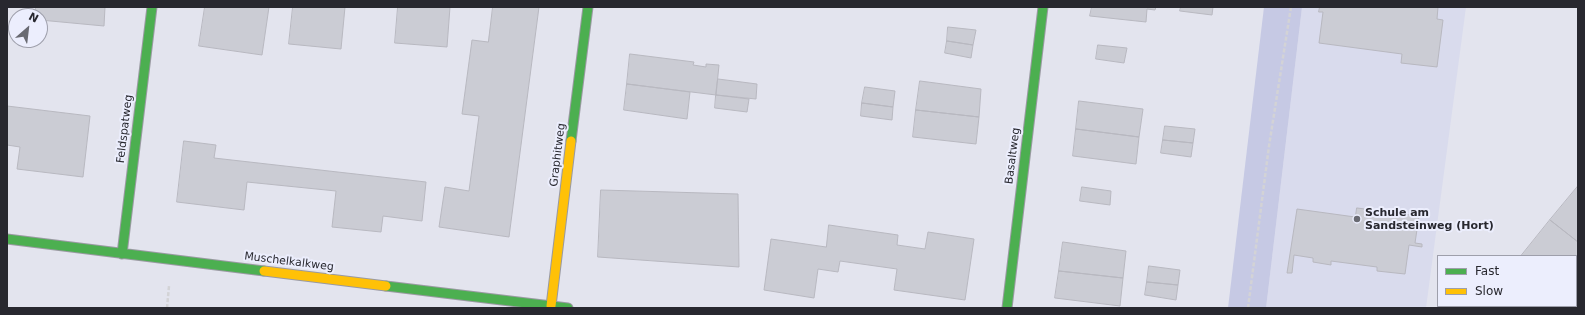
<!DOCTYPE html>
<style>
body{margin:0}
#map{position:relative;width:1585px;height:315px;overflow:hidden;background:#e3e4ee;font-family:"DejaVu Sans",sans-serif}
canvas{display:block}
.frame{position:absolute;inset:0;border:8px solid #28282f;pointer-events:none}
.legend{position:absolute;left:1437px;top:255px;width:140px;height:52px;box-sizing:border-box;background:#eceefd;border:1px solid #9e9fab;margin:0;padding:5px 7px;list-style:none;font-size:12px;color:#28282f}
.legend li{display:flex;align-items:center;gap:8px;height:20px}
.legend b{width:20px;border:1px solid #9e9fab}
.north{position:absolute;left:8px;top:8px;width:40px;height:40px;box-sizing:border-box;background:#eceefd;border:1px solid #9e9fab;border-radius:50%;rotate:28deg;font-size:11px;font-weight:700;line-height:16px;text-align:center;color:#28282f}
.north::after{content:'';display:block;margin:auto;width:14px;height:18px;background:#696a72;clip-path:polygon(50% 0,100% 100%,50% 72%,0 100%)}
</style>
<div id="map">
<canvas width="1585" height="315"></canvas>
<div class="frame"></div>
<ul class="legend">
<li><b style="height:5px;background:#4caf50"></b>Fast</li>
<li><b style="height:5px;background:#ffc107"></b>Slow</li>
</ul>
<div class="north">N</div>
</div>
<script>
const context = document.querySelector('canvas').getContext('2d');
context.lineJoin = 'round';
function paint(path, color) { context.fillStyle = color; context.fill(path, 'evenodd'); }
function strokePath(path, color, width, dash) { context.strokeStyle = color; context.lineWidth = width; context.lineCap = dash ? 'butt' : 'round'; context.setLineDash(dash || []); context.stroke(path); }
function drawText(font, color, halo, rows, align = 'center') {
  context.font = font + ' "DejaVu Sans",sans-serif'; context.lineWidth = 4; context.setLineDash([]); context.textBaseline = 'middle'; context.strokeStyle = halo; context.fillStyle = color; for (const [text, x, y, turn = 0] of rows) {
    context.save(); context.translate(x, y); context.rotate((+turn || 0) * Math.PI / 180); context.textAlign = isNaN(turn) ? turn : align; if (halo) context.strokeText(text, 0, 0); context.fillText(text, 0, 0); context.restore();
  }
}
const built = new Path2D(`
 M 1302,7 L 1466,7 L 1426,308 L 1266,308 Z`);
const green = new Path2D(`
 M 1264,7 L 1302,7 L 1266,308 L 1228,308 Z`);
const building = new Path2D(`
 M 36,7 L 105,7 L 104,26 L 40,20 L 40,16 L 35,16 Z
 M 205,7 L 269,7 L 262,55 L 199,46 Z
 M 293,7 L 345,7 L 341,49 L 289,44 Z
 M 398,7 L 450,7 L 447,47 L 395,43 Z
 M 493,7 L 539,7 L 509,237 L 439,227 L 445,187 L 469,191 L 479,116 L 462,114 L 472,40 L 488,42 Z
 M 1092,7 L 1156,7 L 1155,10 L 1147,9 L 1146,22 L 1090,16 Z
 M 1181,7 L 1213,7 L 1212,15 L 1180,11 Z
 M 1320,7 L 1438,7 L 1437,19 L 1443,20 L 1437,67 L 1401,63 L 1402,54 L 1319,43 L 1323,12 L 1319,12 Z
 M 948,27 L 976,30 L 973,45 L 947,41 Z
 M 947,41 L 973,45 L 971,58 L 945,53 Z
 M 1098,45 L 1127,48 L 1124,63 L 1096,59 Z
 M 630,54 L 694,62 L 693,65 L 706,67 L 706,64 L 719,65 L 716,95 L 627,84 Z
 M 718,79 L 757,84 L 756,99 L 716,95 Z
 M 920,81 L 981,89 L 979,117 L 916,110 Z
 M 627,84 L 690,92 L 687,119 L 624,110 Z
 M 865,87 L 895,91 L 893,107 L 862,103 Z
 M 716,95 L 749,99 L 747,112 L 715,108 Z
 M 1079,101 L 1143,109 L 1139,137 L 1076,129 Z
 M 862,103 L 893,107 L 892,120 L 861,116 Z
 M 7,106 L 90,116 L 83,177 L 17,169 L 20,147 L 7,145 Z
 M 916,110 L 979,117 L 976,144 L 913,137 Z
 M 1165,126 L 1195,129 L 1193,143 L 1163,140 Z
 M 1076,129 L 1139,137 L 1136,164 L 1073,156 Z
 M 1163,140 L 1193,143 L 1191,157 L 1161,153 Z
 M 184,141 L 216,145 L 214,158 L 426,182 L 422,221 L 383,216 L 381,232 L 332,227 L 336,191 L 247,182 L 244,210 L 177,202 Z
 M 1578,186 L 1578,242 L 1550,220 Z
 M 1082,187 L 1111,191 L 1110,205 L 1080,201 Z
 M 601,190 L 738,194 L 739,267 L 598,257 Z
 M 1357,208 L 1419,216 L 1415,243 L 1422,244 L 1422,247 L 1409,245 L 1405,274 L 1377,271 L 1377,267 L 1331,261 L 1331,265 L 1313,262 L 1313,258 L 1294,255 L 1292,273 L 1287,273 L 1297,209 L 1355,217 Z
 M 1550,220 L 1578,242 L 1578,270 L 1576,273 L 1576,256 L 1521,256 Z
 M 829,225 L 898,235 L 897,245 L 925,249 L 928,232 L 974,239 L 965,300 L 894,290 L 897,269 L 840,261 L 838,272 L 818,269 L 814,298 L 764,290 L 771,239 L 826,247 Z
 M 1063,242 L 1126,251 L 1123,278 L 1059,271 Z
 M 1149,266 L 1180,270 L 1178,285 L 1147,282 Z
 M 1059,271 L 1123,278 L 1120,306 L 1055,298 Z
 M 1147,282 L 1178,285 L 1176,300 L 1145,295 Z
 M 1520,306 L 1549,306 L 1547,308 L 1522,308 Z`);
const path = new Path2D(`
 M 167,308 L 169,286
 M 1248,308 L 1269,146 L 1291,7`);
const fast = new Path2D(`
 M 571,141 L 588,7
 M 7,239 L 264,271
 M 122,254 L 152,7
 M 386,286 L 568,308
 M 1007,308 L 1043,7`);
const slow = new Path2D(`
 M 264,271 L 386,286
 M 551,306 L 571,141`);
const markers = [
 [1357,219,4,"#696a72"]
];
const streetNames = [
 ["Feldspatweg",125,129,-83],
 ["Graphitweg",558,155,-83],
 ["Basaltweg",1013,156,-83],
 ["Muschelkalkweg",289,262,7]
];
const poiNames = [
 ["Schule am",1365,213],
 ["Sandsteinweg (Hort)",1365,226]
];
paint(built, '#d9dbed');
paint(green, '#c6c9e4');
paint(building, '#cbccd4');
strokePath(building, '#b8b8c0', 1);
strokePath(fast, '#9a9aa2', 11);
strokePath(slow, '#9a9aa2', 11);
strokePath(path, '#d3d3d6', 2.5, [4, 2]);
strokePath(fast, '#4caf50', 9);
strokePath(slow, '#ffc107', 9);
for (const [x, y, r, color] of markers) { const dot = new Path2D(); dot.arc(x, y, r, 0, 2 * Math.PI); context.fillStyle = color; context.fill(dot); strokePath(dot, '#eceefd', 1.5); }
drawText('11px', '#28282f', '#eceefd', streetNames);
drawText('bold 11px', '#28282f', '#eceefd', poiNames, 'left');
</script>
